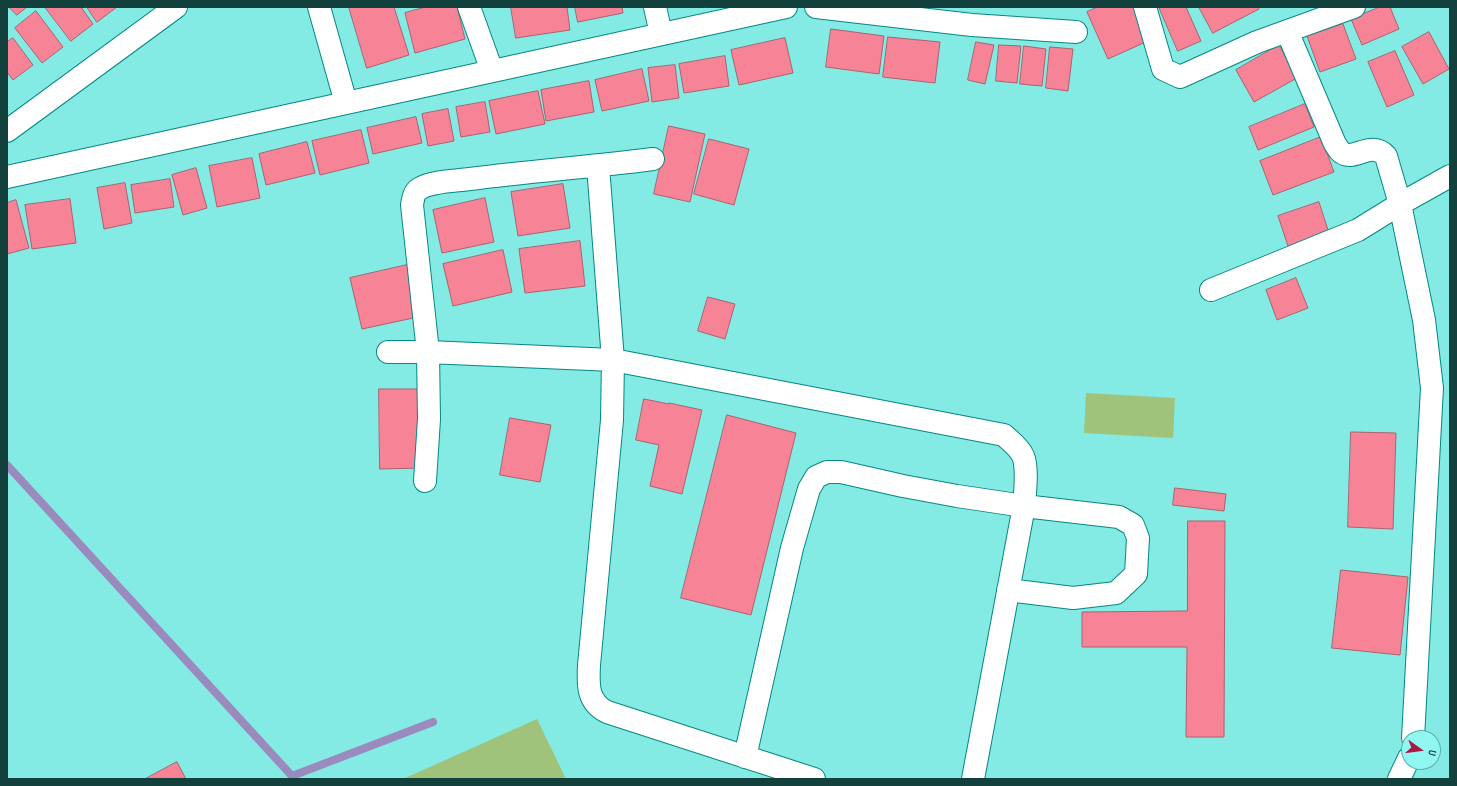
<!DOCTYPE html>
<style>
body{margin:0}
#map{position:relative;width:1457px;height:786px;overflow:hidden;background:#83eae4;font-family:"Sofia Sans Condensed",sans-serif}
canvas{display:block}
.frame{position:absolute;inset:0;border:8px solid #12403d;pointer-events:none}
.north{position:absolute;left:1401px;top:730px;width:40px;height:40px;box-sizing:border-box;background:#90f7f1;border:1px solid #5eaea9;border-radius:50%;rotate:104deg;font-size:11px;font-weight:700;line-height:16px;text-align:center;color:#12403d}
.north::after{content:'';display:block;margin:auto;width:14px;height:18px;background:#ac1847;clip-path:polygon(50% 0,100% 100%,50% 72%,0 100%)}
</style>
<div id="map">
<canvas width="1457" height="786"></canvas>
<div class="frame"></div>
<div class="north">U</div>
</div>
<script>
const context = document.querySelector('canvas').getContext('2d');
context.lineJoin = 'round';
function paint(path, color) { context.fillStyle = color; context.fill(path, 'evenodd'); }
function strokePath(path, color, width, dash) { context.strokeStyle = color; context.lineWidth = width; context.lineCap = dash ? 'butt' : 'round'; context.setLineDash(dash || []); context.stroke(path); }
const green = new Path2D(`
 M 1086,393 L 1175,398 L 1173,438 L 1084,433 Z
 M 537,719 L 566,779 L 403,779 Z`);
const stream = new Path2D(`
 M 7,465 L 292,776 L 433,722`);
const building = new Path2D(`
 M 9,7 L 27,7 L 17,15 Z
 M 45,7 L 81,7 L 93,24 L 71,41 Z
 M 87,7 L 117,7 L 97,22 Z
 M 349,7 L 394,7 L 409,55 L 367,68 Z
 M 426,7 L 457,7 L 465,39 L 415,53 L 405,13 Z
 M 511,7 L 567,7 L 570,30 L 516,38 Z
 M 575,7 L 622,7 L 623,13 L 578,22 Z
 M 1098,7 L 1134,7 L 1148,41 L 1108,59 L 1087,12 Z
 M 1159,7 L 1186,7 L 1201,41 L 1178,51 Z
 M 1199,7 L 1258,7 L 1259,9 L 1213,33 Z
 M 1380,7 L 1390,7 L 1399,29 L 1362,45 L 1351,19 Z
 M 36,11 L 63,47 L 42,63 L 15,28 Z
 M 1343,24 L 1356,59 L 1320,72 L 1307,36 Z
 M 831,29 L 884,36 L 879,74 L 826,67 Z
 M 1429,32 L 1449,69 L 1423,84 L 1402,47 Z
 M 888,37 L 940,42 L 935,83 L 883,77 Z
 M 13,38 L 33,65 L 13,80 L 7,72 L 7,42 Z
 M 785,38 L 793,73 L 739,85 L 731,50 Z
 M 976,42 L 994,45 L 985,84 L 968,80 Z
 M 999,45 L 1021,46 L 1017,83 L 996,81 Z
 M 1279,45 L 1297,78 L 1254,102 L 1236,70 Z
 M 1024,46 L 1046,49 L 1042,86 L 1020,84 Z
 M 1050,47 L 1073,49 L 1068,91 L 1046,88 Z
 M 1395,51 L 1414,95 L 1387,107 L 1368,62 Z
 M 725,56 L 729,86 L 684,93 L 679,64 Z
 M 675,65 L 679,98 L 652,102 L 648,68 Z
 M 642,69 L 649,101 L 602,111 L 595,80 Z
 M 589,81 L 594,112 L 546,121 L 541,90 Z
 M 538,91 L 545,124 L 496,134 L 489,101 Z
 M 485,102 L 490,132 L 461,137 L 456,107 Z
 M 1305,104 L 1314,127 L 1258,150 L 1249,127 Z
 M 448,109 L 454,141 L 428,146 L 422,114 Z
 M 416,117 L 422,143 L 373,154 L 367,128 Z
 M 669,126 L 705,134 L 690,202 L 654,194 Z
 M 361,130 L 369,163 L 320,175 L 312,141 Z
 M 1321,137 L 1334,172 L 1273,195 L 1260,161 Z
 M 709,139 L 749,149 L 734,205 L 694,194 Z
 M 307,142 L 315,173 L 266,185 L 259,154 Z
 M 252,158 L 260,198 L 217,207 L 209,166 Z
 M 196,168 L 207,208 L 183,215 L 172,175 Z
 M 170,179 L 174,207 L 135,213 L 131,185 Z
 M 125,183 L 132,223 L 104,229 L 97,188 Z
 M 563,184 L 570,228 L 518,236 L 511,192 Z
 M 485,198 L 494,242 L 442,253 L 433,210 Z
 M 70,199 L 76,243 L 32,249 L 25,205 Z
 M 16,200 L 29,248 L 7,254 L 7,203 Z
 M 1319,202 L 1329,233 L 1288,246 L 1278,216 Z
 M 580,241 L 585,286 L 525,293 L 519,249 Z
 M 503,250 L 512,292 L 453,306 L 443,264 Z
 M 407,265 L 418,317 L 362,329 L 350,278 Z
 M 1296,278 L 1308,308 L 1277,320 L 1266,290 Z
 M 708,297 L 735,304 L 725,339 L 698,331 Z
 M 379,389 L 420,389 L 421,468 L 380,469 Z
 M 644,399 L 669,404 L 669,403 L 702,410 L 682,494 L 650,486 L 659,445 L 636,440 Z
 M 727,415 L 796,433 L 751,615 L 681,598 Z
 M 510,418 L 551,425 L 540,482 L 500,475 Z
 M 1351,432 L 1396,433 L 1393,529 L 1348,527 Z
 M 1175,488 L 1226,494 L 1224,511 L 1173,505 Z
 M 1188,521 L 1225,521 L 1224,737 L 1186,737 L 1187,647 L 1082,647 L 1082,612 L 1187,611 Z
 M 1341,570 L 1408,577 L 1400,655 L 1332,648 Z
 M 177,762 L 186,779 L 145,779 Z`);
const minor = new Path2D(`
 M 319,7 L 346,103
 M 469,7 L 492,71
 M 655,7 L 661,34
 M 816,7 L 972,25 L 1076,32
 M 1145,7 L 1163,69 L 1180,77 L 1257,42 L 1354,7
 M 1287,31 L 1335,144 C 1337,146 1338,150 1341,152 C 1353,163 1371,139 1386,156 L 1400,204 L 1424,320 L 1432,388 L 1413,738
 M 7,131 L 176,7
 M 598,166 L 613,360 L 612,420 L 589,665 C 588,684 587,702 607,712 L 814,779
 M 7,177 L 786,7
 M 1211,290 L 1358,230 L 1400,204 L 1450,176
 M 388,352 L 428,352 L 613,360 L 1004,435 C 1010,441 1019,447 1023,456 C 1028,467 1025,493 1024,506 L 973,779
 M 425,481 L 429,419 L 428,352 L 412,205 C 413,199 414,192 419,189 C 431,181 456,181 470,179 C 531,171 592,167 653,159
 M 745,757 L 792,548 L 809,489 L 816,477 L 827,472 L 841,472 L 903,486 L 957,496 L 1024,506 L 1119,517 L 1133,525 L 1138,538 L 1136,574 L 1116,593 L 1073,598 L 1008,590
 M 1399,779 L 1409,758`);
paint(green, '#9fc37a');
strokePath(stream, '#9a8abe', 8);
paint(building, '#f78397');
strokePath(building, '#ac616d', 1);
strokePath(minor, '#048883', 24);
strokePath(minor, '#fff', 22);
</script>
